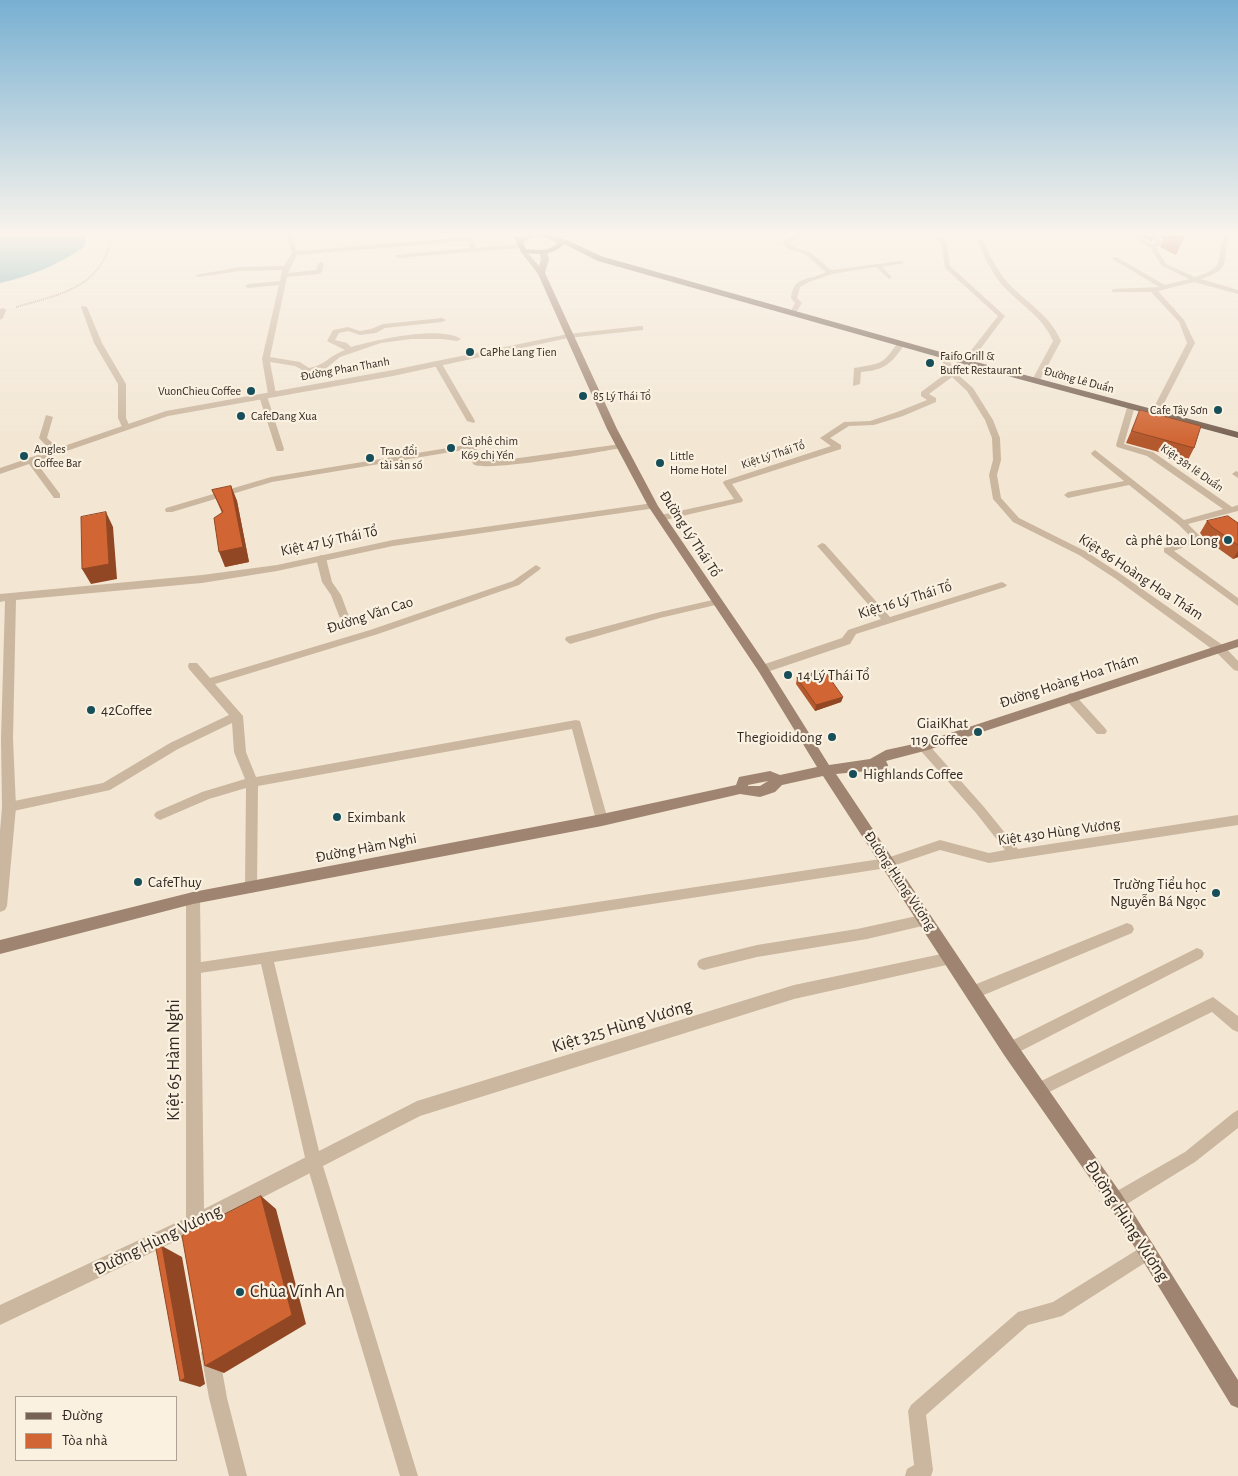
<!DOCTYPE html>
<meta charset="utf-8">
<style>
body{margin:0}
#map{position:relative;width:1238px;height:1476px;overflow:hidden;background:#f3e7d4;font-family:"Alegreya Sans",sans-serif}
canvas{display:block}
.legend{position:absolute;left:15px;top:1396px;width:162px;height:65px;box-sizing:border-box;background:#faf1e1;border:1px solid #aba195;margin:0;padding:6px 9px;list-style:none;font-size:15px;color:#342a24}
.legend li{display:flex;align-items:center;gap:10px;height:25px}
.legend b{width:25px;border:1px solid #aba195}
</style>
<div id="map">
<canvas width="1238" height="1476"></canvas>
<ul class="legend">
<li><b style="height:6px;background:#786253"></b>Đường</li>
<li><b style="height:14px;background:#d16634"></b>Tòa nhà</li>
</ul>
</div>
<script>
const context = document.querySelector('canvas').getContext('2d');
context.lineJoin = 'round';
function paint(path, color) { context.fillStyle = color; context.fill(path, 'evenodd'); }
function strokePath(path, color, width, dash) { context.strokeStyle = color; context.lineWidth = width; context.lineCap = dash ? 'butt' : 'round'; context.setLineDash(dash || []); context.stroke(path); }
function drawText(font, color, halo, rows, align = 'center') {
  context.font = font + ' "Alegreya Sans",sans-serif'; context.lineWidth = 4.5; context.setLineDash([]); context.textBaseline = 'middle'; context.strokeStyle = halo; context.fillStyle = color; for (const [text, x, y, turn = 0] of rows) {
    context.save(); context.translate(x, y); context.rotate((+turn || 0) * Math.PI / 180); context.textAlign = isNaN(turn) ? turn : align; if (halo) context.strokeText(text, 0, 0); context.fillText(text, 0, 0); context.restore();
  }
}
const water = new Path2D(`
 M 0,235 L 87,235 L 84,247 C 58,265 31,276 0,283 Z`);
const path = new Path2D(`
 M 16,307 C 43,299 82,292 99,267 C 106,258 110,246 113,235`);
const lane = new Path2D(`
 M 288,235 L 294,235 L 294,243 L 297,251 L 470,237 L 473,239 L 476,248 L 519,244 L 522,246 L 519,248 L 398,258 L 395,256 L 396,255 L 470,248 L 468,241 L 297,255 L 288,273 L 316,270 L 318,264 L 321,262 L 324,264 L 322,272 L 319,274 L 287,277 L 270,357 L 300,362 L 309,368 C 324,366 330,355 345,350 L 327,341 L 333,330 L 348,327 L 360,331 L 371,329 L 383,324 L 442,318 L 446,320 L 442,322 L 385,328 L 376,333 L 360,335 L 348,331 L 339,333 L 335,340 L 347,343 L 351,347 C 375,340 439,325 461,339 L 457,341 L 442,339 L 411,339 L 381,343 L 340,357 L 324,370 L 308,373 L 295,366 L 270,362 L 276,394 L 272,396 L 268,394 L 262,359 L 279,285 L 248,288 L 245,286 L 248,284 L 280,281 L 282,270 L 240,271 L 198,277 L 195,275 L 240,267 L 284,266 L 292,253 L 288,243 Z
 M 796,235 L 804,235 L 788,243 C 794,249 802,249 809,252 C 814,254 825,266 831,270 L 901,261 L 904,263 L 882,267 L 892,277 L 889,279 L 876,267 L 832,274 L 809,282 L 800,287 L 797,298 L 802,303 L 795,314 L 791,314 L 790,313 L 795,303 L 791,298 C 793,275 810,281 826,272 C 819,267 812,259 806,255 C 796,249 790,253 781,242 Z
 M 931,235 L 938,235 L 946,240 L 950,266 L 1005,316 L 969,364 L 962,362 L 998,316 L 945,268 L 941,242 Z
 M 1129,235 L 1136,235 L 1152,244 L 1156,242 L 1151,235 L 1157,235 L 1163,243 L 1156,247 L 1166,264 L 1195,277 C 1224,268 1217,264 1222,239 L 1227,235 L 1233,235 L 1228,240 C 1224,264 1229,270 1201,279 L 1238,290 L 1238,294 L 1194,282 L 1158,291 L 1184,320 L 1195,343 L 1159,413 L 1155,415 L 1151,413 L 1187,343 L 1179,322 L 1151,292 L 1112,292 L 1112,290 L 1114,289 L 1159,287 L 1111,258 L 1116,257 L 1165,285 L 1189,279 L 1162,266 L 1151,249 Z
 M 980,238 L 983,240 C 990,255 997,271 1009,284 C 1027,303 1050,315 1061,341 L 1039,382 L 1032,380 L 1053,341 C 1043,317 1021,305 1004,287 C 992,274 984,256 977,240 Z
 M 82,306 L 87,307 L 102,343 L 126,384 L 126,418 L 130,427 L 129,429 L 123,429 L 118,418 L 118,384 L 94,343 L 81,307 Z
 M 3,308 L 6,310 L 3,318 L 0,320 L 0,309 Z
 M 898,342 L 905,344 C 891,364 885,370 861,372 L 860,384 L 853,386 L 854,368 C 881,363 882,366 898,342 Z
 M 940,354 L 946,354 L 955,372 L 973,388 L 993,420 L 1000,438 L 1001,460 L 997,475 L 1001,498 L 1019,518 L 1085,551 L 1122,575 L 1224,646 L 1238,661 L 1238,671 L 1234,670 L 1216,652 L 1116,579 L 1079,555 L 1013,522 L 993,499 L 989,475 L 993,460 L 992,438 L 985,420 L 967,391 L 952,377 L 929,394 L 936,398 L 936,402 L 903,416 L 874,425 L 849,426 L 830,438 L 841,445 L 841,449 L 732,484 L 743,500 L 742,502 L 661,521 L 656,518 L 661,515 L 734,499 L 723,483 L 724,481 L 831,446 L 820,438 L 844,422 L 870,421 L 897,412 L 927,400 L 921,396 L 921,392 L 948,372 L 939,356 Z
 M 435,362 L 442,364 L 475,421 L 474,423 L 467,421 L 434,364 Z
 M 260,394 L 267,396 L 284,449 L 283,451 L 277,451 L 276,449 L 259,396 Z
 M 1128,404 L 1135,406 L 1124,444 L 1153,452 L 1232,507 L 1238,505 L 1238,511 L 1188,524 L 1203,539 L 1174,551 L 1238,598 L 1238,606 L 1164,552 L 1164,548 L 1192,538 L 1179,525 L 1129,485 L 1068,498 L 1064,495 L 1068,492 L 1124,481 L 1092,455 L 1091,453 L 1095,450 L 1184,520 L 1223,509 L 1147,456 L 1117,447 L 1116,445 Z
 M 46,415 L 53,417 L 47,438 L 59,449 L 59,453 L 53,453 L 39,438 Z
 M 472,444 L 476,446 L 480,461 L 504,460 L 621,444 L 625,446 L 621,448 C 599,452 484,473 473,464 L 469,449 L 272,482 L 172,512 L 166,512 L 165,510 L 166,508 L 271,477 Z
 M 30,457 L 33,458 L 60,494 L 60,498 L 54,498 L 26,460 Z
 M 1236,471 L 1238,472 L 1238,478 L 1232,474 Z
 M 822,543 L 825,544 L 890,617 L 1002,582 L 1007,585 L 1005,587 L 856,634 L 850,644 L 767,672 L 759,672 L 758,669 L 759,666 L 842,638 L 848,630 L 881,619 L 819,548 L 817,546 Z
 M 321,555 L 326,558 L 332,582 L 341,595 L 350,619 L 349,621 L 341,621 L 331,595 L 322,582 L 316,558 Z
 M 536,565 L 541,568 L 539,570 L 519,585 L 378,634 L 215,684 L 243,716 L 246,752 L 256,777 L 576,720 L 580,721 L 608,820 L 606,824 L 602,825 L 598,824 L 596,820 L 572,729 L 258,786 L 257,887 L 256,891 L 251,893 L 246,891 L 245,887 L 246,788 L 209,799 L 160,820 L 156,818 L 154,815 L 156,812 L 202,792 L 245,779 L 234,752 L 232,723 L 178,749 L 110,790 L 9,812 L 5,810 L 3,807 L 5,804 L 9,802 L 103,783 L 170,743 L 229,715 L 189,669 L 188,666 L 189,663 L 197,663 L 210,678 L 370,630 L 513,581 Z
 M 717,599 L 722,602 L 720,604 L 660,618 L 570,644 L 565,640 L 566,637 L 660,612 Z
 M 1070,693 L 1074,694 L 1105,728 L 1107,731 L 1105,734 L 1097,734 L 1066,700 L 1065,697 Z
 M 924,743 L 928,744 L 984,807 L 1018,849 L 1238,815 L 1238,825 L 989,863 L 940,850 L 887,868 L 274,962 L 319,1151 L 417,1101 L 794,985 L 951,952 L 956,954 L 958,958 L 956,962 L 951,964 L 794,999 L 420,1116 L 323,1166 L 418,1476 L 400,1476 L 306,1162 L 261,964 L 193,974 L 188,972 L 186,968 L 188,964 L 887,858 L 940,840 L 989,853 L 1005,850 L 976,813 L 920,750 L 918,747 L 920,744 Z
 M 926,914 L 931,916 L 933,920 L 931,924 L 867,939 L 757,957 L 704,970 L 699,968 L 697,964 L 699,960 L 704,958 L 757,945 L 857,929 Z
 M 1127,923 L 1132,925 L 1134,929 L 1132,933 L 979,997 L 974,999 L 969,997 L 967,992 L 969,987 Z
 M 1197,948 L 1202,950 L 1204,954 L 1202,958 L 1015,1054 L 1010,1056 L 1005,1054 L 1003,1049 L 1005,1044 Z
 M 1213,997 L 1238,1016 L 1238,1032 L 1233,1030 L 1212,1012 L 1043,1095 L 1038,1097 L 1033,1095 L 1031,1090 L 1033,1085 Z
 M 1238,1110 L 1238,1128 L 1195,1162 L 1122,1207 L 1116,1209 L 1110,1207 L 1108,1201 L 1110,1195 L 1185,1152 L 1233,1113 Z
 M 1148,1243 L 1154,1245 L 1156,1251 L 1154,1257 L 1062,1316 L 1028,1325 L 926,1415 L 933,1470 L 931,1476 L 905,1476 L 907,1469 L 914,1465 L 908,1411 L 911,1405 L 1018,1312 L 1053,1302 Z
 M 210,1344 L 216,1347 L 219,1353 L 227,1398 L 247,1476 L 229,1476 L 209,1398 L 201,1353 L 204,1347 Z`);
const street = new Path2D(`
 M 640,326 L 643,326 L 643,330 L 568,338 L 393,376 L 168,416 L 0,474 L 0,468 L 166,411 L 393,370 L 568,334 Z
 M 653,503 L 658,506 L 656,508 L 393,546 L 277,571 L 202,583 L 16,600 L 13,739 L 16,807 L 7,906 L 5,910 L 0,912 L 0,831 L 2,807 L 1,739 L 5,601 L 0,602 L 0,594 L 202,575 L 277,565 L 393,540 Z
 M 193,892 L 198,894 L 200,898 L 204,1209 L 314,1153 L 320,1156 L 323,1162 L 320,1168 L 201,1229 L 0,1325 L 0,1305 L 186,1218 L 186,898 L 188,894 Z`);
const secondary = new Path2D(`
 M 521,250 L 525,250 L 539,266 L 541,259 L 539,252 L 543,250 L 547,252 L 549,259 L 545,273 L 617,429 L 658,506 L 767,666 L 829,765 L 870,759 L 886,750 L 923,742 L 1238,639 L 1238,647 L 928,750 L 886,761 L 888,765 L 887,769 L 836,774 L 1016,1043 L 1122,1195 L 1238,1380 L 1238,1408 L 1231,1405 L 1110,1207 L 1004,1055 L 823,776 L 782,785 L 775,792 L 760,797 L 740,794 L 602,826 L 193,904 L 0,954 L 0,940 L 193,892 L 602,814 L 736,785 L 739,777 L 770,771 L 780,775 L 817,767 L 759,672 L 648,506 L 607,429 L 538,274 L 521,252 ZM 768,781 L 760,786 L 748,786 L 748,785 Z`);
const primary = new Path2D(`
 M 517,235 L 521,238 C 543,222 582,249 604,257 L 969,360 L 1238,432 L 1238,438 L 963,364 L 598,261 L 564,244 C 554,256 535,255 521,252 L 514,237 ZM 538,237 L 547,238 L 557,243 C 550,252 536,250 526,249 L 523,243 L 530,238 Z`);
const wall = new Path2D(`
 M 1138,235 L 1155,235 L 1152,242 Z
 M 1159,235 L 1185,235 L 1176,255 L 1160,247 L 1163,241 Z
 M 1140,410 L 1194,448 L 1188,460 L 1126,443 Z
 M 231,486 L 237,501 L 249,562 L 225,567 L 222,513 L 212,490 Z
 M 1207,521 L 1238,523 L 1238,557 L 1233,559 L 1205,539 L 1200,533 Z
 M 797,678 L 843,697 L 841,702 L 815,711 L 796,684 Z`);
const shadedWall = new Path2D(`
 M 231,486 L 237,501 L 249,562 L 225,567 L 219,552 Z
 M 106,512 L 113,527 L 117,579 L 91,584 L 82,569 Z
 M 1238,551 L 1238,557 L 1233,559 Z
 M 843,697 L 841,702 L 815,711 L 816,705 Z
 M 261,1196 L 276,1209 L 306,1324 L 224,1373 L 205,1366 Z
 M 162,1246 L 182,1257 L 205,1384 L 200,1387 L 180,1381 Z`);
const building = new Path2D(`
 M 1140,410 L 1201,426 L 1194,448 L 1132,431 Z
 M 231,486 L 243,547 L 219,552 L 214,518 L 223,512 L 212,490 Z
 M 106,512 L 109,564 L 82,569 L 81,517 Z
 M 1228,516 L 1238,523 L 1238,545 L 1212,527 L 1207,521 Z
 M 824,670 L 843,697 L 816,705 L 797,678 Z
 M 261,1196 L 292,1315 L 205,1366 L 182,1236 Z
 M 162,1246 L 185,1378 L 180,1381 L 156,1249 Z`);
const markers = [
 [470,352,5,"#164f59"],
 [930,363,5,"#164f59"],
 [251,391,5,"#164f59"],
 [583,396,5,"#164f59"],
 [1218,410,5,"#164f59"],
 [241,416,5,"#164f59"],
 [451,448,5,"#164f59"],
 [24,456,5,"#164f59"],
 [370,458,5,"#164f59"],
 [660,463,5,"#164f59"],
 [1228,540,5,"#164f59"],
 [788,675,5,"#164f59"],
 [91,710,5,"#164f59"],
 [978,732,5,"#164f59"],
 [832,737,5,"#164f59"],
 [853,774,5,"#164f59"],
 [337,817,5,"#164f59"],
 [138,882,5,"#164f59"],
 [1216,893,5,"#164f59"],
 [240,1292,5,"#164f59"]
];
const farPoinames = [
 ["CaPhe Lang Tien",480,352],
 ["Faifo Grill &",940,356],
 ["Buffet Restaurant",940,370],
 ["VuonChieu Coffee",241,391,"right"],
 ["85 Lý Thái Tổ",593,396],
 ["Cafe Tây Sơn",1208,410,"right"],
 ["CafeDang Xua",251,416],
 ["Cà phê chim",461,441],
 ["K69 chị Yến",461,455],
 ["Angles",34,449],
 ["Coffee Bar",34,463],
 ["Trao đổi",380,451],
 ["tài sản số",380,465],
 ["Little",670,456],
 ["Home Hotel",670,470]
];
const farStreetnames = [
 ["Đường Phan Thanh",345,369,-10],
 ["Đường Lê Duẩn",1079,380,15],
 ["Kiệt Lý Thái Tổ",773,455,-18],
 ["Kiệt 381 lê Duẩn",1192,468,35]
];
const streetNames = [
 ["Đường Lý Thái Tổ",690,534,57],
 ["Kiệt 47 Lý Thái Tổ",329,541,-12],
 ["Kiệt 86 Hoàng Hoa Thám",1141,577,33],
 ["Kiệt 16 Lý Thái Tổ",905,600,-17],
 ["Đường Văn Cao",370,615,-18],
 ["Đường Hoàng Hoa Thám",1069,681,-18],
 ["Kiệt 430 Hùng Vương",1059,832,-8],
 ["Đường Hàm Nghi",366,848,-11],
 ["Đường Hùng Vương",900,881,56]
];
const poiNames = [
 ["cà phê bao Long",1218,540,"right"],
 ["14 Lý Thái Tổ",798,675],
 ["42Coffee",101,710],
 ["GiaiKhat",968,723,"right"],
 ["119 Coffee",968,740,"right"],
 ["Thegioididong",822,737,"right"],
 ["Highlands Coffee",863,774],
 ["Eximbank",347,817],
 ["CafeThuy",148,882],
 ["Trường Tiểu học",1206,884,"right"],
 ["Nguyễn Bá Ngọc",1206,901,"right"]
];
const nearStreetnames = [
 ["Kiệt 325 Hùng Vương",622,1026,-17],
 ["Kiệt 65 Hàm Nghi",174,1060,-90],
 ["Đường Hùng Vương",1127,1221,57],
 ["Đường Hùng Vương",158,1240,-26]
];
const nearPoinames = [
 ["Chùa Vĩnh An",250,1292]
];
paint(water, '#71aab2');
strokePath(path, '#b7a18a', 2, [1, 1]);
paint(lane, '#cbb7a0');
paint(street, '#cbb7a0');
paint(secondary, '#9f8571');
paint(primary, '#786253');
paint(wall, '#b4582d');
paint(shadedWall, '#924724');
paint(building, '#d16634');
strokePath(building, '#924724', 1);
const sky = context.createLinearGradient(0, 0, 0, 441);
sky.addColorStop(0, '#78b0d2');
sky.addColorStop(0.53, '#faf4ec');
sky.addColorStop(1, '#faf4ec00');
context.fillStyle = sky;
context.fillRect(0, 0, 1238, 441);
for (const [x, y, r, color] of markers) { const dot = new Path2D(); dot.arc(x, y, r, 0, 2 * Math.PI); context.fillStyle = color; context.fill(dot); strokePath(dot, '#faf1e1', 2); }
drawText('12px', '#342a24', '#faf1e1', farPoinames, 'left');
drawText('12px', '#342a24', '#faf1e1', farStreetnames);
drawText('15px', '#342a24', '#faf1e1', streetNames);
drawText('15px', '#342a24', '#faf1e1', poiNames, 'left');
drawText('18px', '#342a24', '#faf1e1', nearStreetnames);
drawText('18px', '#342a24', '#faf1e1', nearPoinames, 'left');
</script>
